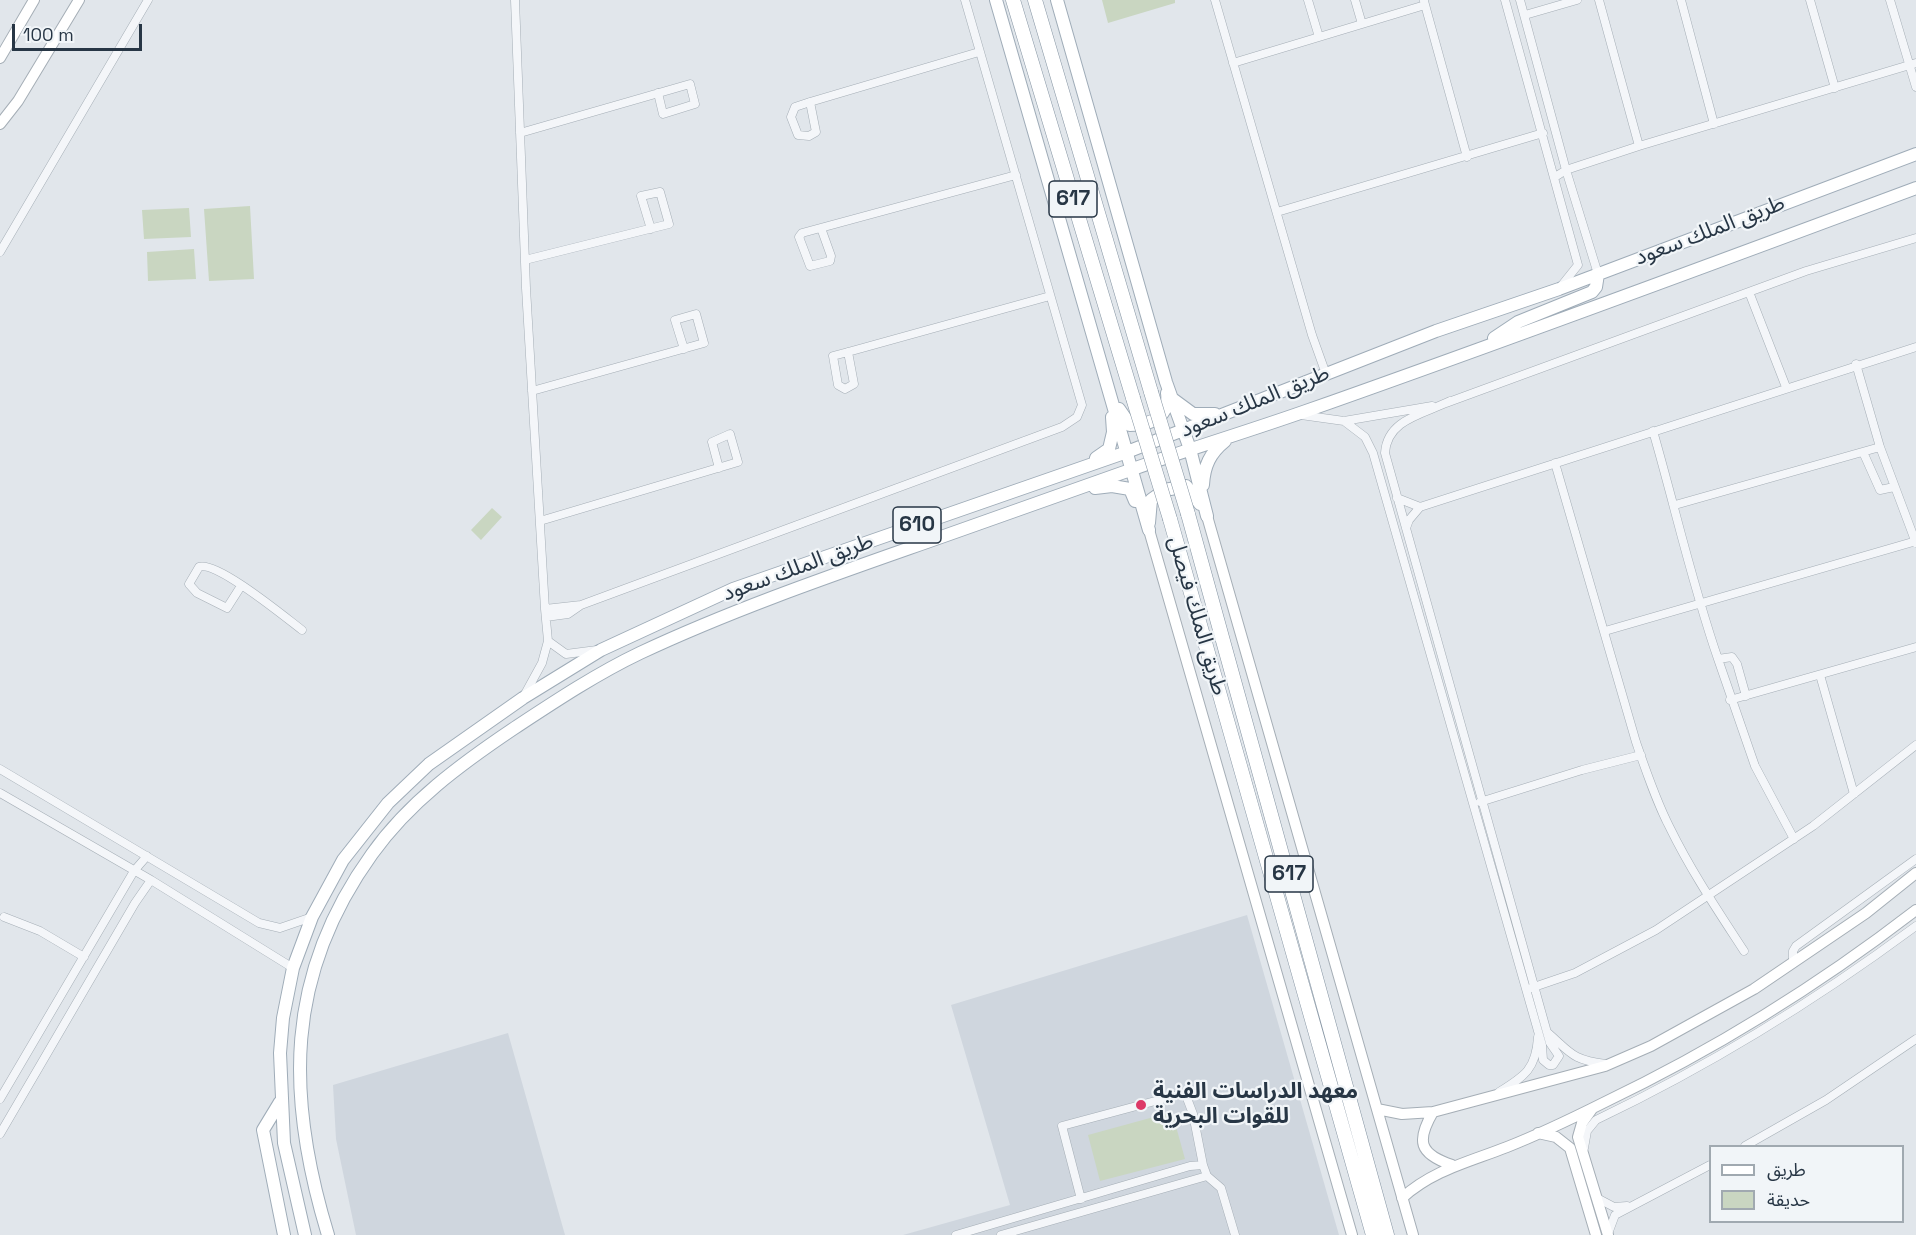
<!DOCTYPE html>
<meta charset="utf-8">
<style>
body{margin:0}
#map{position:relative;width:1916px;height:1235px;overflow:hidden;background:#e1e6eb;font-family:"Space Grotesk","Noto Sans Arabic",sans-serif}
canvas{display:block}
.legend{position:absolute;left:1709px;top:1145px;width:195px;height:78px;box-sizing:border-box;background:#f1f5f8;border:2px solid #a0a9b0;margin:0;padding:8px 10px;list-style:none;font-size:18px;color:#273645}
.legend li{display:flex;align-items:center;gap:12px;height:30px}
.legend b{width:30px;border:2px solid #a0a9b0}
.scale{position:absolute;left:12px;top:24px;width:130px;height:27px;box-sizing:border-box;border:3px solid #273645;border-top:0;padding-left:8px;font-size:18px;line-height:21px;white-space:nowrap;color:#273645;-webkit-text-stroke:4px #f1f5f8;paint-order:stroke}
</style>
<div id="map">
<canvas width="1916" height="1235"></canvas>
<ul class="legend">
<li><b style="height:8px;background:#fff"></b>طريق</li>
<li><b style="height:16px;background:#c9d6c1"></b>حديقة</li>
</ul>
<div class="scale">100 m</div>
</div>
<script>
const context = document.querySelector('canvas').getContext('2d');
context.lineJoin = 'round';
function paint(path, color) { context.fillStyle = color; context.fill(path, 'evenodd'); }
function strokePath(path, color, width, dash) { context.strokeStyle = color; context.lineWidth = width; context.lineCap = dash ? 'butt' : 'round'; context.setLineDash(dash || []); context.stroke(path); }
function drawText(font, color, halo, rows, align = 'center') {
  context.font = font + ' "Space Grotesk","Noto Sans Arabic",sans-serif'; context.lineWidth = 4.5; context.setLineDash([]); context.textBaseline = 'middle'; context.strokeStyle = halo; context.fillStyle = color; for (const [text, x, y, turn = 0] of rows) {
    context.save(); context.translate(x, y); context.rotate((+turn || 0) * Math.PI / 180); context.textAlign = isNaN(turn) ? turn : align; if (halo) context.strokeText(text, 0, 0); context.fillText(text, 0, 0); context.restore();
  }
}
const built = new Path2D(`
 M 1247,915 L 1339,1235 L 903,1235 L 1010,1205 L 951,1005 Z
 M 508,1033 L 565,1235 L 356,1235 L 336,1139 L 333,1085 Z`);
const green = new Path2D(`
 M 1102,0 L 1175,0 L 1175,3 L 1108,23 Z
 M 250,206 L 254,279 L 209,281 L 204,209 Z
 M 189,208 L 191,237 L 144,239 L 142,210 Z
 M 194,249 L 196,279 L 148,281 L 147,252 Z
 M 492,508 L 502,517 L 481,540 L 471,530 Z
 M 1172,1112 L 1185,1159 L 1100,1181 L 1088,1135 Z`);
const street = new Path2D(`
 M 515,0 L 526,288 L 545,609
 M 1215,0 L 1312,335 L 1326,374
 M 1308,0 L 1319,37
 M 1355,0 L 1362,24
 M 1505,0 L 1578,265 L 1562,285
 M 1520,0 L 1566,170 L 1598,274
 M 1599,0 L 1639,146
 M 1681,0 L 1714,124
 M 1810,0 L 1835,88
 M 1890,0 L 1916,87
 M 1424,1 L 1467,157
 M 1525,15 L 1577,0
 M 1233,63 L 1425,5
 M 810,102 L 816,132 L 809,136 L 798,135 L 791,117 L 795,107 L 810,102 L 979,52
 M 520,133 L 690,84 L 695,104 L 663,114 L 658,93
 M 1555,177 L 1566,170 L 1639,146 L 1916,63
 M 1277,212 L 1543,133
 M 821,228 L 831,256 L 830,261 L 810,266 L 799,237 L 802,233 L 1016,175
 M 0,252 L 148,0
 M 525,260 L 669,224 L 660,192 L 641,196 L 651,229
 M 1749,292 L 1786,387
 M 848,352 L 854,384 L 845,389 L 838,385 L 833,356 L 848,352 L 1050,296
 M 1856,364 L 1880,447 L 1916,543
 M 532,391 L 704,343 L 696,314 L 675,320 L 684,349
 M 1446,403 L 1806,271 L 1916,238
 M 1301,415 L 1344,421 L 1432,406
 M 1344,421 L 1365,437 L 1373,453 L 1542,1045 L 1543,1060 L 1549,1065 L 1553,1065 L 1559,1056 L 1550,1043 L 1385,453 C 1387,419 1424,414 1450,401
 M 1653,431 C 1675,507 1692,584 1718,659
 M 1863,452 L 1880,490 L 1894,487
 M 1555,463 L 1636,742 C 1646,771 1656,801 1670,828 C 1691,871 1718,911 1744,951
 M 1397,498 L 1420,507 L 1916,347
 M 1675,505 L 1880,447
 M 540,521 L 738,462 L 730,434 L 712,442 L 719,468
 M 1406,528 L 1409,520 L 1420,507
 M 241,586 L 227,608 L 197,593 L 189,584 L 199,567 C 216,560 286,618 302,630
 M 581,605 L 1062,427 L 1077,417 L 1082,405 L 965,0
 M 546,617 L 568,614 L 581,605 L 545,609 L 548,641
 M 1605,631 L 1916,541
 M 1820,675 L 1854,794
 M 525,694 L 542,663 L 548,641 L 566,654 L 597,650
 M 1746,696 L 1737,664 L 1732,657 L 1718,659 L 1755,766 L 1794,839
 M 1730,700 L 1916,647
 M 0,769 L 259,923 L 280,928 L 312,917
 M 0,793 L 151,880 L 293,968
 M 1480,802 L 1582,770 L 1641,755
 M 4,917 L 40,931 L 84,957
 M 1793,963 L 1793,951 L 1796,946 L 1916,859
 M 1531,988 L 1575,973 L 1656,930 L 1813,826 L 1916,745
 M 1548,1033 C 1571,1053 1572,1060 1606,1064
 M 1499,1092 C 1525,1076 1536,1069 1538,1037
 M 0,1099 L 134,871 L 147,856
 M 0,1134 L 135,903 L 151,880
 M 1745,1146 L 1826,1100 L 1916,1039
 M 1584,1148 L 1587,1131 L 1596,1120 C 1709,1066 1815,1001 1916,926
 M 1207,1176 L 1221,1188 L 1235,1235
 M 1597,1198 L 1614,1207 L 1627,1206
 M 1081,1199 L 1062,1126 L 1185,1093 L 1193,1114 L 1203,1165
 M 1609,1231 L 1615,1215 L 1710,1165
 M 956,1235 L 1190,1166 L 1203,1165 L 1207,1176 L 1001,1235`);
const secondary = new Path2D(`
 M 0,58 L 34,0
 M 0,124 L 18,101 L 79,0
 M 1207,516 L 1413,1235
 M 1149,530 L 1352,1235
 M 1377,1109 L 1402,1114 L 1433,1112 L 1605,1066 L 1651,1046 L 1754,989 L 1866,913 L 1916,873
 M 1592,1109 L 1582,1123 L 1578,1137 L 1608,1235
 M 1433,1112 C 1416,1141 1419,1154 1452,1165
 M 1538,1133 L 1556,1137 L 1570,1148 L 1596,1235
 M 1402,1198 C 1433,1170 1469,1162 1507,1147 C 1540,1134 1571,1119 1603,1103 C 1714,1050 1819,985 1916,910`);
const primary = new Path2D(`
 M 996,0 L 1149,530
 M 1057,0 L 1166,382 L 1190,449 L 1207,516
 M 1494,338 L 1518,322 L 1592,292 L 1596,287 L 1598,274
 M 1174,400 L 1193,414 L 1215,414
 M 1119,409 L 1130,425 C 1153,425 1170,416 1167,393
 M 1096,458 L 1109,449 L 1113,432 L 1112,417
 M 1203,485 C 1204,466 1210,453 1225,441
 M 1095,488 L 1112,486 L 1130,489 L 1135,501
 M 1149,523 L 1151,500 L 1165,490 L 1186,486 L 1200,504
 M 280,1102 L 263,1130 L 284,1235
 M 305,1235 L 284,1143 L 280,1053 L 283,1018 L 293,968 L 312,917 L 343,860 L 388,803 L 429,764 L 523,698 L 601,650 L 733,589 L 1127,452 L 1436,331 L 1559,289 L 1916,154
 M 328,1235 C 286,1097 284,976 372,854 C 409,802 461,764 513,729 C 554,702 596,674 640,653 C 738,607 842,572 944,536 C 1007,514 1070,491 1133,469 C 1189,449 1246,432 1303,412 C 1508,340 1712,264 1916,188`);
const highway = new Path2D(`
 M 1013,0 L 1133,398
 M 1035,0 L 1151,392
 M 1188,514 L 1387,1235
 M 1170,519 L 1373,1235`);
const highwayBridge = new Path2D(`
 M 1151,392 L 1188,514
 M 1133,398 L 1170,519`);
const markers = [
 [1141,1105,6,"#dd3967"]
];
const shields = [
 [1073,199,48],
 [917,525,48],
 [1289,874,48]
];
const shieldNames = [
 ["617",1073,199],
 ["610",917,525],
 ["617",1289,874]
];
const streetNames = [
 ["طريق الملك سعود",1710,231,-21],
 ["طريق الملك سعود",1255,402,-22],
 ["طريق الملك سعود",798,568,-20],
 ["طريق الملك فيصل",1197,616,74]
];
const poiNames = [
 ["معهد الدراسات الفنية",1153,1092],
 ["للقوات البحرية",1153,1117]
];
paint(built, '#cfd6de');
paint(green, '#c9d6c1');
strokePath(street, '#a5aeb6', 9);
strokePath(secondary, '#a5aeb6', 12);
strokePath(primary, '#9facb8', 14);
strokePath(highway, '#8796a4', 15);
strokePath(street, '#f4f6f9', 8);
strokePath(secondary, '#fff', 10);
strokePath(primary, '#fff', 12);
strokePath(highway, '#fff', 14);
strokePath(highwayBridge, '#8796a4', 15, []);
strokePath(highwayBridge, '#fff', 14);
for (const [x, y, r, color] of markers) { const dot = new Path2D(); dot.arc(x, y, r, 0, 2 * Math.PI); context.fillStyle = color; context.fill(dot); strokePath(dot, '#f1f5f8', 2); }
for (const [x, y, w] of shields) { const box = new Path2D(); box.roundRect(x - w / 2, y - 18, w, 36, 4.5); context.fillStyle = '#f1f5f8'; context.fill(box); strokePath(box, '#273645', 1.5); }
drawText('bold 21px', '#273645', null, shieldNames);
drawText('22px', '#273645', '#f1f5f8', streetNames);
drawText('bold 22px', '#273645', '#f1f5f8', poiNames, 'left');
</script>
